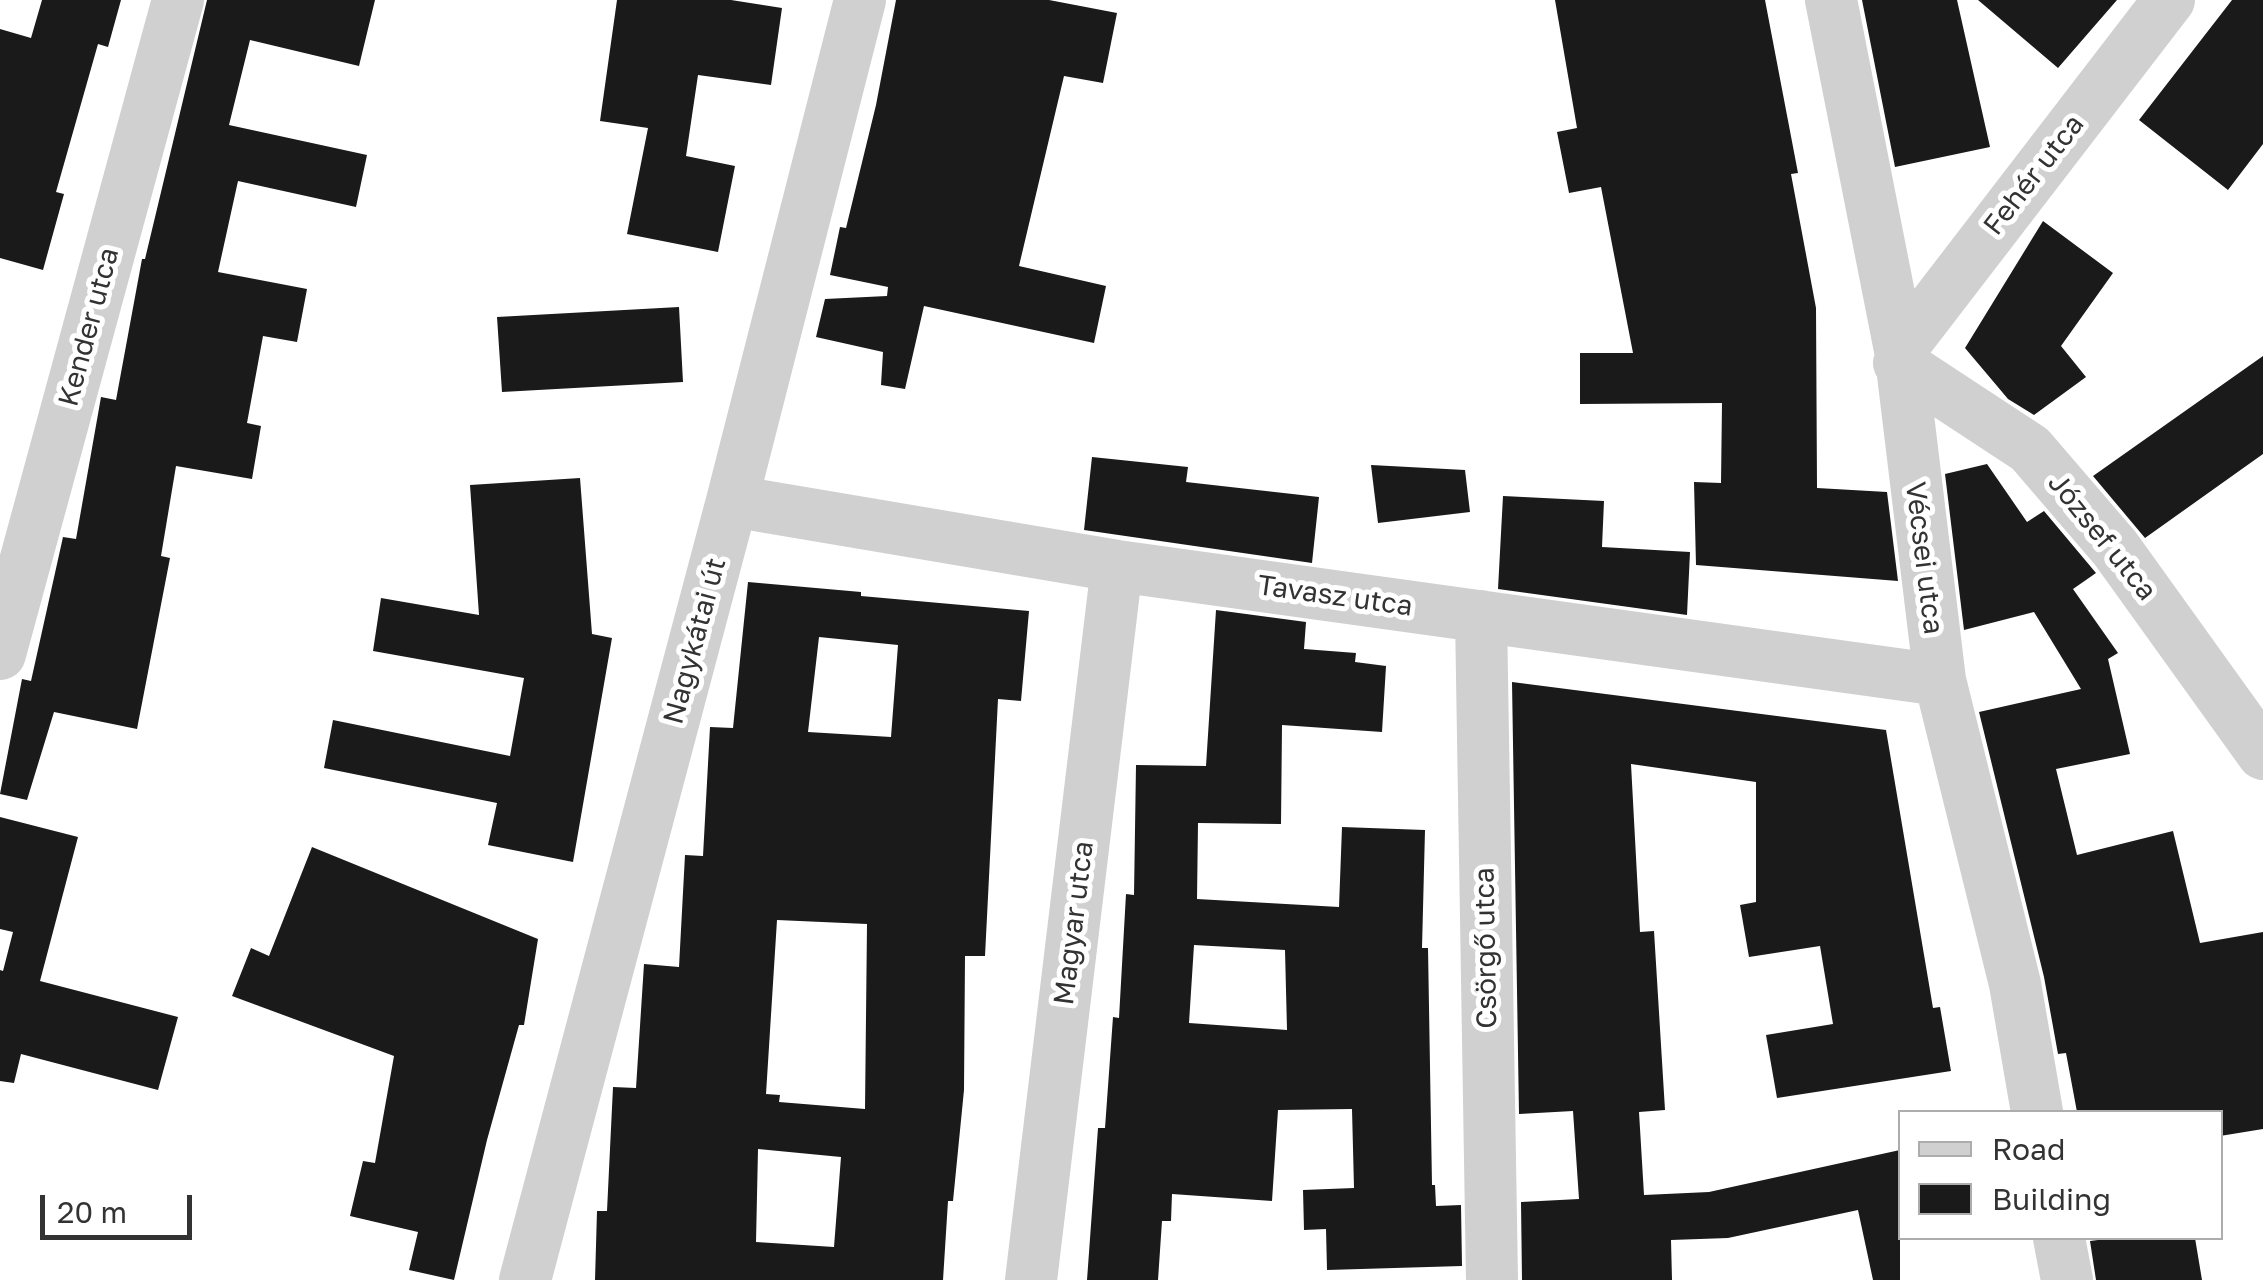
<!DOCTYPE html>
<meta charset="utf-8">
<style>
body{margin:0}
#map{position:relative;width:2263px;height:1280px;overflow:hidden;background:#fff;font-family:"Golos Text",sans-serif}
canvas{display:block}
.legend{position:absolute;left:1898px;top:1110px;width:325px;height:130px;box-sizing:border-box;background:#fff;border:2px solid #adadad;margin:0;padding:12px 18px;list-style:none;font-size:30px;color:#333}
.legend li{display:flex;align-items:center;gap:20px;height:50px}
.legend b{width:50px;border:2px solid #adadad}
.scale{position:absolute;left:40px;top:1195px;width:152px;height:45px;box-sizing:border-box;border:5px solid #333;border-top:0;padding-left:12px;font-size:30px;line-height:35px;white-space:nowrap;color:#333;-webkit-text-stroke:8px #fff;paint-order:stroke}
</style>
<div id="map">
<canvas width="2263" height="1280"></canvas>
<ul class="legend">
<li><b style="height:12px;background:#d0d0d0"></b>Road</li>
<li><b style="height:28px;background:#1a1a1a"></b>Building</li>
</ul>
<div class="scale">20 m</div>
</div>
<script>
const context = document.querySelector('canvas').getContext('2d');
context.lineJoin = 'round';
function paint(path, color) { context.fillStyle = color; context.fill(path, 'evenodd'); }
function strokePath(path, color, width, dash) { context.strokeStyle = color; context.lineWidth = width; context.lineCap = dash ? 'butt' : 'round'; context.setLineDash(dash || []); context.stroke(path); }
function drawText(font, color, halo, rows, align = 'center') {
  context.font = font + ' "Golos Text",sans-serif'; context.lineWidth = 10; context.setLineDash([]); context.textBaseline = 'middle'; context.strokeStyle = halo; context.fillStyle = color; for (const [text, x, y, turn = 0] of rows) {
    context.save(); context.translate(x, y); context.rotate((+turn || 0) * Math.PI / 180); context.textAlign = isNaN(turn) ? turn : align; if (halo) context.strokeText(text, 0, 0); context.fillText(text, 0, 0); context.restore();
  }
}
const building = new Path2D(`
 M 42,0 L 121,0 L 108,47 L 98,44 L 56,192 L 64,194 L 43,270 L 0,258 L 0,29 L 31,38 Z
 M 207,0 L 375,0 L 359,66 L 250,40 L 229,125 L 367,155 L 356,207 L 238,181 L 218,272 L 307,289 L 297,342 L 263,336 L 247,423 L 261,426 L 252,479 L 176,466 L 161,556 L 170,558 L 137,729 L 54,712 L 27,800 L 0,794 L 22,679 L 31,681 L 63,537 L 76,539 L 101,397 L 116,400 L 142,259 L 145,259 Z
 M 617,0 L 731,0 L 782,8 L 771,85 L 698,75 L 686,156 L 735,166 L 718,252 L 627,234 L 648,128 L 600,121 Z
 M 896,0 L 1049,0 L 1117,13 L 1103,83 L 1064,76 L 1019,266 L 1106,286 L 1094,343 L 924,306 L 905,389 L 881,385 L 883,352 L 816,337 L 825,299 L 887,296 L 888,287 L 830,275 L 840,227 L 846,228 L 876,105 Z
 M 1555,0 L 1765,0 L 1798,173 L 1791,174 L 1816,308 L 1817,488 L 1887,492 L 1898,581 L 1696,565 L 1694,482 L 1721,483 L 1722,403 L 1580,404 L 1580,353 L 1633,353 L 1601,187 L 1569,193 L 1557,132 L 1577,128 Z
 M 1862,0 L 1957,0 L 1990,147 L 1895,167 Z
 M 1978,0 L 2117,0 L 2058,68 Z
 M 2232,0 L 2263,0 L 2263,144 L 2228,190 L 2139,120 Z
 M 2043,221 L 2113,273 L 2061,346 L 2086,377 L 2034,415 L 2008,399 L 1965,348 Z
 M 679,307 L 683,382 L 502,392 L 497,317 Z
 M 2263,356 L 2263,454 L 2145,538 L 2093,476 Z
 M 1092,457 L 1188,467 L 1186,482 L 1319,497 L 1312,563 L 1084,530 Z
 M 1987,464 L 2027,522 L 2044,511 L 2096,573 L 2073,589 L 2118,653 L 2108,659 L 2130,754 L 2056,769 L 2077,855 L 2173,831 L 2200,943 L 2263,932 L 2263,1129 L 2220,1136 L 2220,1112 L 2077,1112 L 2066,1053 L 2058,1054 L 2044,977 L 1979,712 L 2081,689 L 2034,612 L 1964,630 L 1945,474 Z
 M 1371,465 L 1465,470 L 1470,512 L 1378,523 Z
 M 580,478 L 592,634 L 612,638 L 573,862 L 488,845 L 497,803 L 324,768 L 333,720 L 510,756 L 524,678 L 373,651 L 381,598 L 479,615 L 470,485 Z
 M 1503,496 L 1604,501 L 1602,547 L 1690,552 L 1687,615 L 1498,589 Z
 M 748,582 L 861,592 L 861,596 L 1029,611 L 1021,701 L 998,699 L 985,956 L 965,956 L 964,1090 L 953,1201 L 948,1201 L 943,1280 L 595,1280 L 597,1211 L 607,1211 L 613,1087 L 636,1088 L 644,964 L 679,967 L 685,855 L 703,856 L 710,727 L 733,728 ZM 819,637 L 898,645 L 891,737 L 808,732 ZM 777,920 L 867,924 L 865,1109 L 779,1102 L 780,1095 L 766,1094 ZM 758,1149 L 841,1157 L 834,1247 L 756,1242 Z
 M 1216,610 L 1306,622 L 1304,649 L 1356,653 L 1355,662 L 1386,666 L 1382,732 L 1282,725 L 1281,824 L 1198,823 L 1197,899 L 1339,907 L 1342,827 L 1425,830 L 1422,948 L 1428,948 L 1432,1185 L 1435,1185 L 1436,1206 L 1461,1205 L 1462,1266 L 1327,1270 L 1326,1229 L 1304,1230 L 1303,1190 L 1354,1188 L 1352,1109 L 1278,1110 L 1272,1201 L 1172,1194 L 1171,1221 L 1162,1221 L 1158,1280 L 1087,1280 L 1098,1128 L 1105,1128 L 1113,1017 L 1119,1018 L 1126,894 L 1134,895 L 1136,765 L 1206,766 ZM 1194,945 L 1285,950 L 1287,1030 L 1189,1023 Z
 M 1512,682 L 1886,730 L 1933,1008 L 1940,1007 L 1951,1071 L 1777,1098 L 1766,1035 L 1833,1024 L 1820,946 L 1749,957 L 1740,905 L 1756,902 L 1756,782 L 1631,764 L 1640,932 L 1654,931 L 1665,1110 L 1639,1112 L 1644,1195 L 1709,1192 L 1900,1150 L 1900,1280 L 1873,1280 L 1858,1210 L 1728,1238 L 1671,1240 L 1672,1280 L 1522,1280 L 1521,1202 L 1579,1199 L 1573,1111 L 1519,1114 Z
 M 0,817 L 78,837 L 40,981 L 178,1017 L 158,1090 L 21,1054 L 14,1083 L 0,1081 L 0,970 L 3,971 L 13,932 L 0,929 Z
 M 312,847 L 538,939 L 524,1025 L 519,1025 L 487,1140 L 454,1280 L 409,1270 L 418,1232 L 350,1216 L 363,1161 L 375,1163 L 394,1056 L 232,996 L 251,948 L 269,956 Z
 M 2114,1238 L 2195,1238 L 2202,1280 L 2096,1280 L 2090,1241 Z`);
const street = new Path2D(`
 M 1831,0 L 1900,350 L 1940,680 L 2015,984 L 2037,1112
 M 1900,350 L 2169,0
 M 1899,363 L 2030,449 L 2115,548 L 2263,754
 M 732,501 L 1117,566 L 1940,680
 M 1481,616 L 1492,1280
 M 0,654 L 178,0
 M 2059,1238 L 2067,1280
 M 525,1280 L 732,501 L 860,0
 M 1031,1280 L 1117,566`);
const streetNames = [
 ["Fehér utca",2034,175,-52],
 ["Kender utca",89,327,-75],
 ["József utca",2102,537,51],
 ["Vécsei utca",1924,558,83],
 ["Tavasz utca",1335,596,8],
 ["Nagykátai út",695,641,-75],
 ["Magyar utca",1074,923,-83],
 ["Csörgő utca",1486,948,-91]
];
paint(building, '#1a1a1a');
strokePath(street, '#d0d0d0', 52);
drawText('28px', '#333', '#fff', streetNames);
</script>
